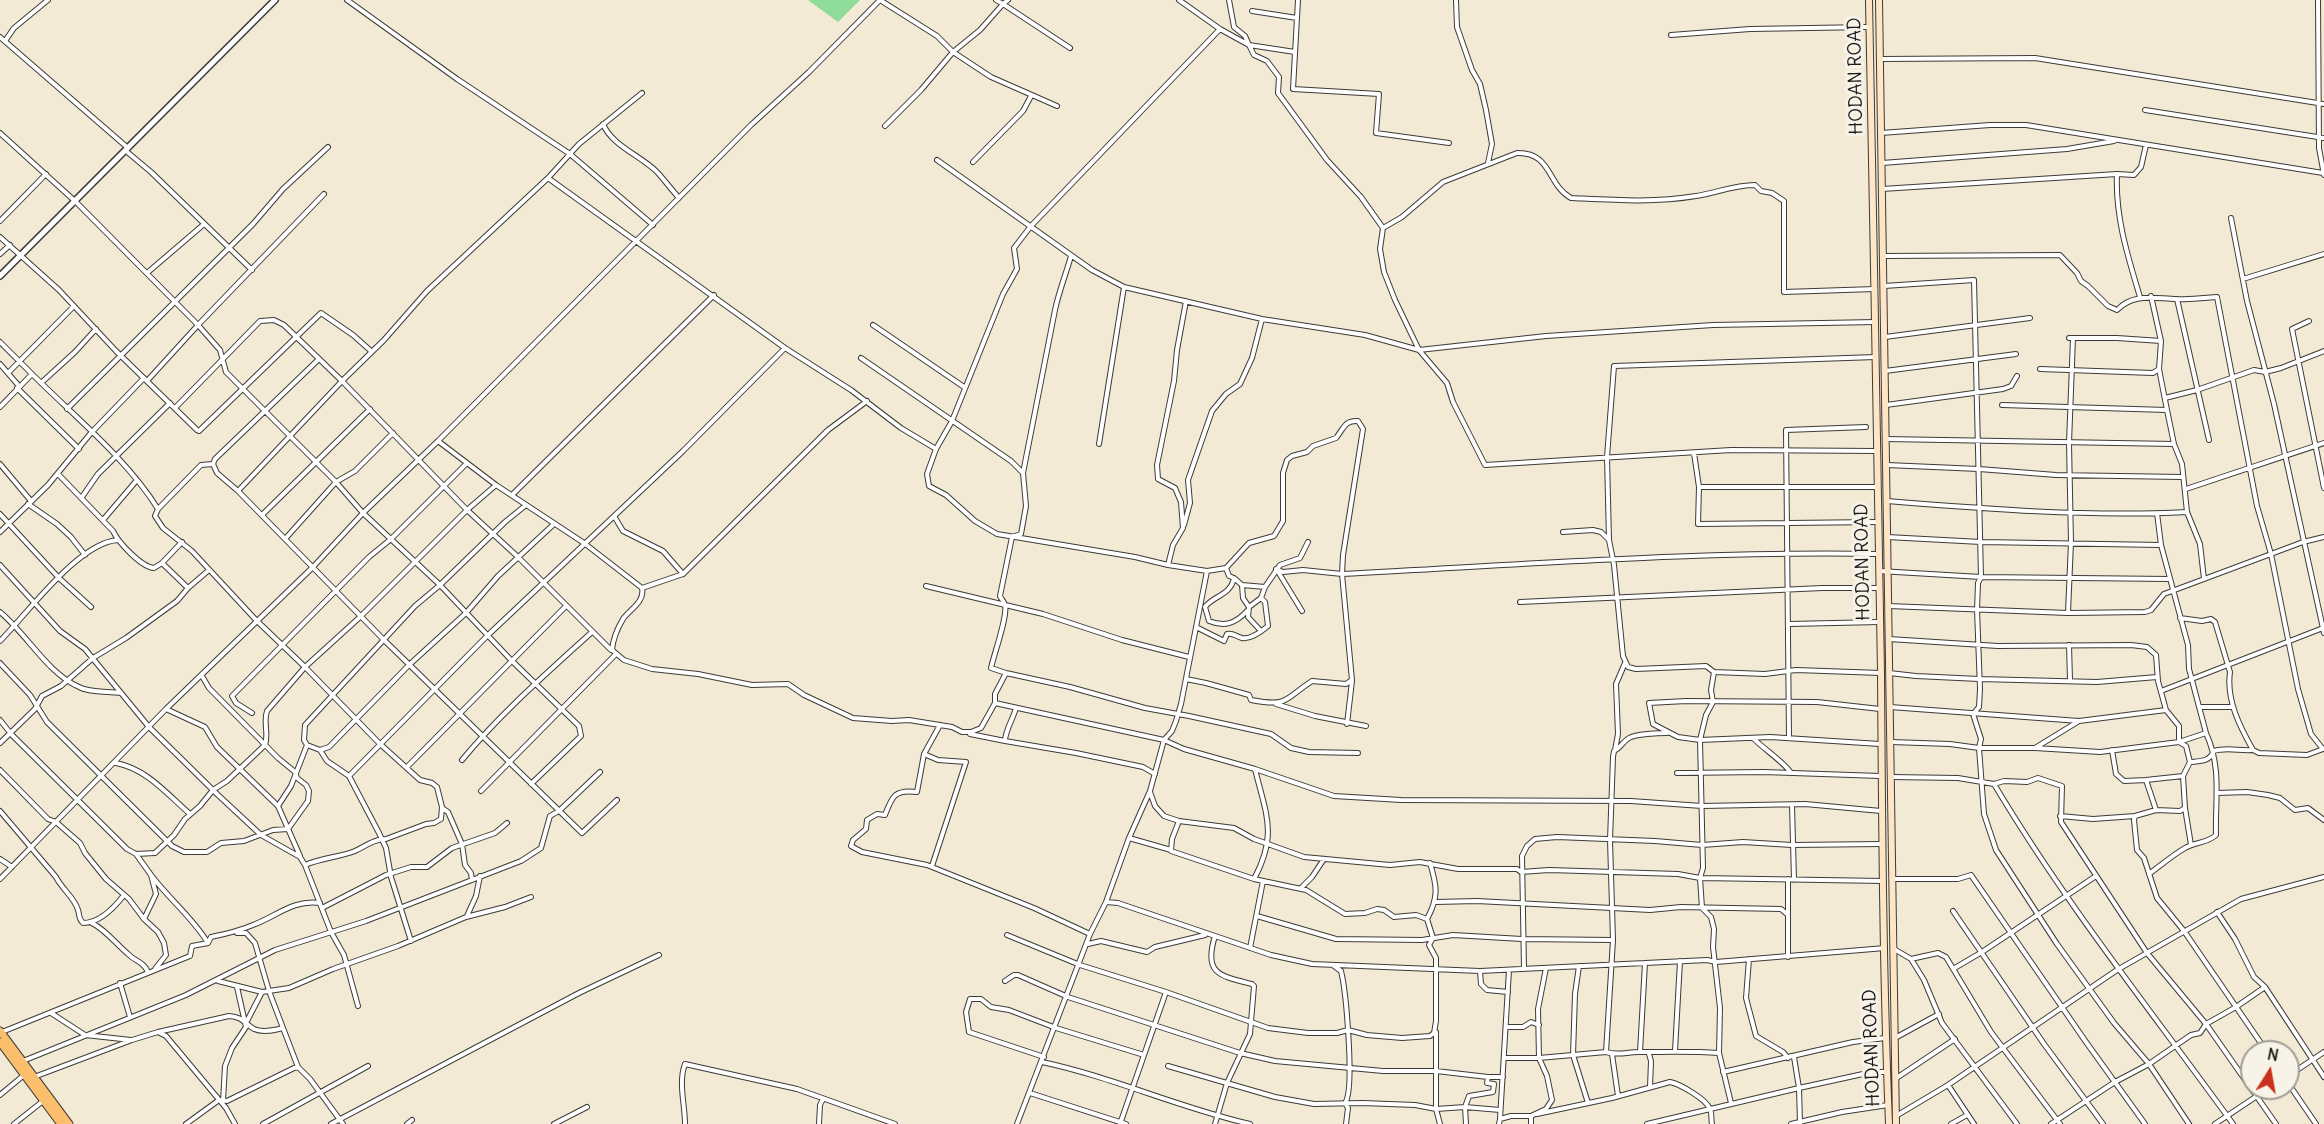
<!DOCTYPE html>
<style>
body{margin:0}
#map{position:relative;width:2324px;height:1124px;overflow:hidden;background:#f3ead5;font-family:Delius,sans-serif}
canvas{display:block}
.north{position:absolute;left:2240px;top:1040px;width:60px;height:60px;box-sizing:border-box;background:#f7f3e8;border:2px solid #9f9d96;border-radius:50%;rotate:11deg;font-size:16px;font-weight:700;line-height:24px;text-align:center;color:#1c1c1c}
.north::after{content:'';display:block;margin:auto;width:21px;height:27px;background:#c8321e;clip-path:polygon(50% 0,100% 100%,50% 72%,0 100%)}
</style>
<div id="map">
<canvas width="2324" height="1124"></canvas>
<div class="north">N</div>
</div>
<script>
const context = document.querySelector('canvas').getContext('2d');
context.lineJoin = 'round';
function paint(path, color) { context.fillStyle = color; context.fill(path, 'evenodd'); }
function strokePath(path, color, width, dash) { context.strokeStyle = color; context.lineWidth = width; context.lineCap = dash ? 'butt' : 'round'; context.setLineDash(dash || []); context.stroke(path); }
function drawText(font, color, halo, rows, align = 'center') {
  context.font = font + ' Delius,sans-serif'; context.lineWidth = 6; context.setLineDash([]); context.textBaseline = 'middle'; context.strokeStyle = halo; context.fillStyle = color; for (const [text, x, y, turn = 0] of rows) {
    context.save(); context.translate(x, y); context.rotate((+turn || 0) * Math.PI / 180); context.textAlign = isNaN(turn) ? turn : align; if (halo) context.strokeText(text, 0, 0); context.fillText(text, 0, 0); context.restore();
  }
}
const green = new Path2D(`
 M 808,0 L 860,0 L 838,22 Z`);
const minor = new Path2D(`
 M 347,0 L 457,79 L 570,154 L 653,225
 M 880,0 L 937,36 L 953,52 L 991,77 L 1057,106
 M 996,0 L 1003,4 L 1008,0
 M 1229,0 L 1234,27 L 1245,36 L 1249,45 L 1295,52
 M 1298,0 L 1293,89 L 1379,94 L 1376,133 L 1449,143
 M 1456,0 L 1457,27 L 1472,70 L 1480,84 L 1486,110 L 1492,144 L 1488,163
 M 2318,0 L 2319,148 L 2324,175
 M 1252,11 L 1297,18
 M 1220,29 L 1249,45 L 1254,55 L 1267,61 L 1279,77 L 1278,93 L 1327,160 L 1361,197 L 1383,228 L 1380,249 L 1384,272 L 1395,300 L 1419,350 L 1447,383 L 1453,402 L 1485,465 L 1731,450 L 1877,451
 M 1671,35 L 1750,29 L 1869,27
 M 0,37 L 128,148
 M 5,41 L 14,28 L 48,0
 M 1880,59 L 2035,58 L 2324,104
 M 642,93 L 579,144 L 548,178 L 785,348 L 851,390 L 901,428 L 936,449
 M 2145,110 L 2324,138
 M 603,124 C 612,146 642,156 658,173 C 665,181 672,190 679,198
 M 885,126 L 921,90 L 953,52 L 980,30 L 1003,4 L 1070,48
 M 0,133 L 76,202 L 198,325 L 220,350 L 226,372 L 335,481 L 363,513 L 440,585 L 511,660 L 579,726 L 581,736 L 531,784
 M 1881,133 L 1990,125 L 2026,125 L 2323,173
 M 126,151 L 151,172 L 252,270
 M 937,160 L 1092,270 L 1124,287 L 1262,319 L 1365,335 L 1419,350 L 1546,336 L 1713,325 L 1876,322
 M 973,162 L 1023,111 L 1031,96
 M 1882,163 L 2067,149 L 2114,141
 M 2117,174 C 2115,217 2128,257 2140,297
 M 548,178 L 427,291 L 384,340 L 342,381 L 467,510 L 518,557 L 611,650
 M 1882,189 L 2117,174 L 2134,175 L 2141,167 L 2146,145
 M 2231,218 L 2247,301 L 2274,404 L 2324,633
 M 0,221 L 46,174
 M 1383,228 L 1402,217 L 1443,182 L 1517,153 C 1552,152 1547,185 1571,198 C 1613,200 1654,203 1696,196 C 1716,193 1734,185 1755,185 L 1761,191 L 1772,193 L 1784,201 L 1784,292 L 1875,289
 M 0,237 L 59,290 L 116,351 L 197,430 L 199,431 L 321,313 L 353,335 L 371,351
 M 0,254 L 10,245
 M 1071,256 C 1066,274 1059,291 1055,310 L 1023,473 L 1026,506 L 1021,534 L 1012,537 L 1000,596 C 1001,599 1004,601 1005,605 C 1008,616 994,654 991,668 L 1006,673 L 995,694 L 995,703 L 1164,740 L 1184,749 L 1255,769 L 1334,796 L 1401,800 L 1631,801 L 1702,806 L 1805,804 L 1881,811
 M 1883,256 L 2060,255 L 2077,273 L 2081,281 L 2088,286 L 2108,306 L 2117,310 C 2134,292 2156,299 2177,299 C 2190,300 2204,298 2217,297 L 2257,506 L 2271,554 L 2298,689 L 2311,734 L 2323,749
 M 147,273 L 203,225
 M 2243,279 L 2324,254
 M 1884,286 L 1974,280 L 1981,577 L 1978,583 L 1977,610 L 1980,689 L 1979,707 L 1973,714 L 1981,739 L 1979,748 L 1984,814 L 1996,850 L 2057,944 L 2114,1023 L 2149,1064 L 2189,1124
 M 2151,296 L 2161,341 L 2159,369 L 2167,410 L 2174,444 L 2182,464 L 2187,512 L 2200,544 L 2204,579
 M 2177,299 L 2209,440
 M 2309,321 L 2292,329 L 2324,488
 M 873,325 L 964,387
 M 1885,337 L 2030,318
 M 2069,338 L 2117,338 L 2161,341
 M 0,342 L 32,374
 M 861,358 L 1011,461 L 1023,473
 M 0,364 L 19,386
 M 2040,369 L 2153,373 L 2159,369
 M 1885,371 L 2016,354
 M 8,373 L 74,306
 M 147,381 L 198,325 L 324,194
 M 41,383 L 75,352 L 96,329
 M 17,388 L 79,449
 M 2165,398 L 2197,390 L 2254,370 L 2265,372 L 2281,368 L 2324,351
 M 1886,405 L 2003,389 L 2011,386 L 2017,376
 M 2002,405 L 2167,410
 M 0,407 L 32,374 C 74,416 127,459 158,509 L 155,516 L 163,528 L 192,551 L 256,620 L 305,667 L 379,743 L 420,780 L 432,783 L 437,787 L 442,807 L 441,819 L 434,823 L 426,824 L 386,839 C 374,839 366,846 355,851 C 340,857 321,858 305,865
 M 175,408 L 260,321 L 274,320 L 284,325 L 342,381 L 238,491 L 384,640 L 582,833 L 617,800
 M 67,409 L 253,224 L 283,189 L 328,147
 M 1886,439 L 2174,444
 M 438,441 L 496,485 L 584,543 L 642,588 C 645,602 630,609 623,619 C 617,629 613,639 612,650 L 624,660 L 652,669 L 698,674 L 752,685 L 788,684 L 804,695 L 853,718 L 892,721 L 909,720 L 952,727 L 962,732 L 971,732 L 981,728 L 995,703
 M 1099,444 L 1124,287
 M 1694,453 L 1699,487 L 1877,487
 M 0,464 L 31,501
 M 1887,465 L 1979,469 L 2056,475 L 2182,477
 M 58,474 L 113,531 C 118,542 141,567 154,568 L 162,563 L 188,588 L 209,570
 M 1699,487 L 1698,524 L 1878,522
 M 2186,489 L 2324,443
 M 238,491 L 217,473 L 213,464 L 215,459 L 319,359
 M 512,495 L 714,295
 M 82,497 L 98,474 L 170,403
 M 1887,501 C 1987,509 2087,517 2187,512
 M 28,504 L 57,524 L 71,537 L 85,555
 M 158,509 L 201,465 L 213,464
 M 0,514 L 59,578 L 91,607
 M 262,515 L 370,409
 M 614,516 L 623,531 L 663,551 L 683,574
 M 103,520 L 137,480
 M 1184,525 L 1190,503 L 1188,480 L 1212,411 L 1226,394 L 1240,384 L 1252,358 L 1262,319
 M 0,532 L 48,485 L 91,433 L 144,378
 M 1563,532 L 1593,530 L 1601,532 L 1609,540 L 1614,565 L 1623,656 L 1628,667 L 1636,669 L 1706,666 L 1714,672 L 1711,690 L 1713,702 L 1706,715 L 1700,740 L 1703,868 L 1700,878 L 1883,881
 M 1887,537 L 1981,542 L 2161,545
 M 285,539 L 336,482 L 355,471 L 393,433
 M 1609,540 L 1607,457 L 1614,366 L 1876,357
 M 162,563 L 182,542
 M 0,565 L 60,631 L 85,649 L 149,727 L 218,795 L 261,835 L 300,857 L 305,865 L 331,932 L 344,955 L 358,1006
 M 1168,565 L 1135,557 L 997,534 L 975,521 L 946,495 L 929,486 L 927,474 L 936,449 L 952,421 L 1003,294 L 1017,269 L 1014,248 L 1031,226 L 1220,29 L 1179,0
 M 1226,568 L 1229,576 L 1234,578
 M 1276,569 L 1283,572 L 1303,570 L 1342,574 C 1521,565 1699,551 1878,554
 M 1277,570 L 1302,611
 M 1879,571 L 1981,577 L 2170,579
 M 1242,585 L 1265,587
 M 926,586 L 1043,614 L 1122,640 L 1189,657
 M 642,588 L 683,574 L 828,430 L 867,401
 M 1520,602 L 1822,588 L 1879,588
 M 1888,606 L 2068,613 L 2145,612 L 2151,610 L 2164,594 L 2303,542 L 2324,537
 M 1249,607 L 1261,598 L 1265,587 L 1280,565 L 1300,558 L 1308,542
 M 1247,611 C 1235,624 1224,627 1209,621 L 1205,607 C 1213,596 1231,595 1234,578 L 1242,585 L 1243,598 L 1249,607 L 1248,617 L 1260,630
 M 0,612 C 26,633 48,674 79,687 C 90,693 108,691 121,693
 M 2068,613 L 2071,542 L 2069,443 L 2073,338
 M 2180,618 L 2202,621 L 2211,619 L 2215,622 L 2230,672 C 2226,700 2240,727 2253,750 L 2259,753 L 2307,755 L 2323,749
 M 1789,624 L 1880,622
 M 1196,627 L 1224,641 L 1227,634 C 1234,633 1235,636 1242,638 C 1251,640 1262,631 1268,626 L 1265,602 L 1261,598
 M 1889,639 L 1998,646 L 2131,645 L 2147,647 L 2156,655 L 2158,681 L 2166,710 L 2179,726 L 2179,742 L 2186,746 L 2190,762 L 2183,776 L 2185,808 L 2180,811 L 2156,810 L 2135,816 L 2134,820 L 2137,850 L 2144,858 L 2157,898 L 2184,931 L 2267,1052
 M 0,641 C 27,614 79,542 118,540
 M 2069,645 L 2070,680
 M 0,663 L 30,695 L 47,722 L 172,846 L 184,852 L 207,852 L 221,843 L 244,841 L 273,830 L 288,829 L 308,801 L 309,791 L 306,785 L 297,778 L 295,772 L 278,758 L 209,688 L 202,676
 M 1714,672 L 1765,674 L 1796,670 L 1881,673
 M 1006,673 L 1070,687 L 1145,708 L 1189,716 L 1271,734 L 1291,748 L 1309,752 L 1358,753
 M 1889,673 L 1916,676 L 1979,679 L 2097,682 L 2157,677
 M 1186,679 L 1206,683 L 1249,695 L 1251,700 C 1289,707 1283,700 1312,681 L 1346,684 L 1352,680 L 1342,574 L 1343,555 L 1363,429 L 1358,421 C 1345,420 1344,428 1336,438 L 1313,446 L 1307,452 L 1292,456 L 1287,460 L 1283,473 L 1283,521 L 1274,536 L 1249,543 L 1226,568 L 1207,571
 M 2161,691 L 2323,628
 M 1276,704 L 1315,716 L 1366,726
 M 1890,707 L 2079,721 L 2166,710
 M 2199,707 L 2233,707
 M 166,709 L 205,727 L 217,747 L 278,806
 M 1880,709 L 1817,702 L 1686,701 L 1649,703 L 1653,724 L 1678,737 L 1700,740 L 1770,737 L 1880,744
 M 252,713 L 236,703 L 232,696 L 369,557 L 391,539 L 466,464
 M 0,720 L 12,735 L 127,849 L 136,854 L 155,853 L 174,835 L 185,819 L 200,806 L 213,790 L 227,781 L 265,745 C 269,734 263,722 267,711 L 305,667 L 360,617 L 467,510 L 496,485
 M 1347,724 L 1352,681
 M 940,725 L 924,754 L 917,792 C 895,789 892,796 885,815 L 877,814 L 867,820 L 866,829 L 853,840 L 851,846 L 862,852 L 927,865 L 1034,908 L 1090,934
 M 970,734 L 1005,741 C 1005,731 1013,719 1016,708
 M 1789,738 L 1786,430 L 1866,427
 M 1754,739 C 1764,749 1785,763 1791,773
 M 1005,741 L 1076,753 L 1143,767 L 1155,774
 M 1891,742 L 1950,744 L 1979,748 L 2035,748 L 2079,721
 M 0,743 L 35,709 L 42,696 L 61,686 L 93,658 L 126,638 L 177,601 L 188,588
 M 307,745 L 320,750 L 329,747 L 409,665 L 466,613 L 498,576 L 554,524
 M 2035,748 L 2100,752 L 2179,742 L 2206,733 L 2189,669 L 2188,645 L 2161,545 L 2157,513
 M 320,750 L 327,761 L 349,776 L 379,833 L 386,848 L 391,877 L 411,941
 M 1615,750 L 1618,734 L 1616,684 L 1625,663
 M 2112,750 L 2116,774 L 2124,781 L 2146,780
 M 924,754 L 938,760 L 966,762 L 932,866
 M 462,760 C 501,713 547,673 592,632
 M 2190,762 C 2201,761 2209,762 2214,751 C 2226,747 2240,751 2252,750
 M 116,763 C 147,769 167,794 190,814
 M 407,767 L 566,606
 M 0,770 L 48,819 L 56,822 L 80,843 L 85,853 L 106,879 L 129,899 L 144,919 L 158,932 L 164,943 L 166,955 L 155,969
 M 1677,773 L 1764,772 L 1880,776
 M 349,776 L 487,636 L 683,451 L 785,348
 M 1891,777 L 1958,778 L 1994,784 L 2004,781 L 2027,782 L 2038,778 L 2062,786 L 2061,822 L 2147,953 L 2206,1024 L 2276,1124
 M 1994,784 C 2065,903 2152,1012 2233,1124
 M 481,791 L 616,654
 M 1150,792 L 1155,806 L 1164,816 L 1179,821 L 1234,828 L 1254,839 L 1304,857 L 1390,865 L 1420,862 L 1458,869 L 1517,869 L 1521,872 L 1549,870 L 1678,874 L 1700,878 L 1702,908 L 1711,917 L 1714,929 L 1713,947 L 1720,1008 L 1719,1053
 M 2217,793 L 2247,792 L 2268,795 L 2280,798 L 2295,810 L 2308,808 L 2324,820
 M 1792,805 L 1794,880
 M 442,808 L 448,812 L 462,844 L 465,865 L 471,873 L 472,880
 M 2185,808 L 2191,845
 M 2156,810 L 2146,780 L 2183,776
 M 0,811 L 56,877 C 61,888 75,898 78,910 C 80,916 78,918 83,923 C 100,923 114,908 124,895
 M 2060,816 L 2093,819 L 2135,816
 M 1129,838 L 1171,850
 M 136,854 L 151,875 L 156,894 L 144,919
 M 300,856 L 278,806 L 291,786 L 307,745 L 304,740 L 305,725 L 415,606 L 440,585 L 505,522 L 526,505
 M 0,859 L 12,867
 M 2149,874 C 2161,865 2173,855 2185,848 C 2195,842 2208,843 2216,835 C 2215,799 2222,768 2206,733
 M 151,875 C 169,899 193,918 208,943
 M 0,879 L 166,709 L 313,567 L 363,513 L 438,441 L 751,125 L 809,72 L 880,0
 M 1254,879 C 1278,834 1266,815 1255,769
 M 1893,879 L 1958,879 L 1971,875 L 2086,1042 L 2145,1124
 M 1301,888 L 1312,877 L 1324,859
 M 1106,902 L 1118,903 L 1271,955 L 1312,964 L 1480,971 L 1707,960 L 1716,962 L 1885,948
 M 1436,902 L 1477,901 L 1650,910 L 1681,907 L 1781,909 L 1788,915 L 1788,957
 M 322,908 L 386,875 L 411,867 L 427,867 L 452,848 L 495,833 L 507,823
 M 1953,911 L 2044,1044 L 2103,1124
 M 2217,912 L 2235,939 L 2254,977 L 2265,987 L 2324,1077
 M 1788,914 L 1788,879
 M 467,916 L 476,896 L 480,876
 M 1257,916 L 1336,939 L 1422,940 L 1453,935 L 1522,939 L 1613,940 L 1606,1052
 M 1427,919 C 1439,897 1437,886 1430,863
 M 92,923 C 107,931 115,943 128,954 C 136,962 143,961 148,972
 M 237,933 L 246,933 L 255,943 L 269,991 L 283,1028
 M 1007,935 L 1080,965 L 1166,992 L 1268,1028 L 1308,1033 L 1337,1033 L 1348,1030 L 1367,1035 L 1402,1038 L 1430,1036 L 1434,1033 L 1436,1021 L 1436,958 L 1429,945 L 1433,938 L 1427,919 L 1416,915 L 1394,917 L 1384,910 L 1377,909 L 1365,913 L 1345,914 L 1306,890 L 1254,879 L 1171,851 L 1172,839 L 1179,821
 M 1215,936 C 1203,974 1220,976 1252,984 L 1254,986 L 1250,1034 L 1227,1083 L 1215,1124
 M 1613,940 L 1610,840 L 1613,757 L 1614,751 C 1621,748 1622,742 1629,738 C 1636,734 1658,733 1667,733
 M 1088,944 L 1101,941 L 1147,952 L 1155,947 L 1205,935
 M 1250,948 L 1263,881
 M 1894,949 L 1911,959 L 1924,980 L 1942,1023 L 2017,1124
 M 1749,959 L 1746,998 L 1756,1036 L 1783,1052 L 1788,1058
 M 1911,959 L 1938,953 L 1946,957 L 1991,1032 L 2060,1124
 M 1334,966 L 1341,971 C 1346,991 1355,1090 1345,1103 L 1348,1108 L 1346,1124
 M 1579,966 L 1575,994 L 1573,1055 L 1588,1103
 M 1524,969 L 1522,856 L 1527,846 L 1535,839 L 1557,837 L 1655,841 L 1702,845 L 1743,842 L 1792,845 L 1882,844
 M 1953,969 L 1982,952 L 2096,876
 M 1480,971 L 1481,984 L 1487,990 L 1508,992
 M 218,981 L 262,992 L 289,988 L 333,969 L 398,946 L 466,917 L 505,907 L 531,897
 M 1005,981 L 1014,975 L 1018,975 L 1068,997 L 1240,1053 L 1275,1061 L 1383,1071 L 1436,1071 L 1488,1077 L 1503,1077
 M 120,983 L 130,1017
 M 51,1013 L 85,1035 L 131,1040
 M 247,1021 L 262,992
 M 1506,1027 L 1523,1027 L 1531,1022 L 1539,1025
 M 2,1032 L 190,956 L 192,946 L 208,943 L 211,937 C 226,934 239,931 253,925 C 277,916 294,899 320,903
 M 158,1032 L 229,1016 C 243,1017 244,1023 254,1029 C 263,1033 274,1030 283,1028 L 298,1067
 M 1436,1032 L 1436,1109 L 1440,1124
 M 1895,1038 L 1939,1014
 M 1675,1051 L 1680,961
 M 1640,1052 L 1645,963
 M 1612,1054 L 1618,1096
 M 1649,1054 L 1651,1061 L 1650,1087
 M 1044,1057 L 969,1032 L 966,1012 L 970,999 L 981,999 L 991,1007 L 1009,1010 L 1056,1028 L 1144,1055
 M 1794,1057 L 1799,1088 L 1800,1123
 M 1504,1058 L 1539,1058 L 1606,1052 C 1617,1056 1627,1052 1639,1052 C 1665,1052 1692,1051 1719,1053 L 1731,1103
 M 23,1061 L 186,995 L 275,950 L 366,921 L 521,861 L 541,848 L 550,816 L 559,811 L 600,772
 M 1042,1062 C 1113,1077 1179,1108 1250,1124
 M 1168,1066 L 1275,1097 L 1314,1104 L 1363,1103 L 1415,1105 L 1436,1109 L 1465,1107 L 1500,1110
 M 1723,1072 L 1853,1042 L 1885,1038
 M 2288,1076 L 2324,1052
 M 34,1077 L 132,1040 L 158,1032 L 166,1036 L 226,1108 L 235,1124
 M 1895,1079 L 1955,1039
 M 2288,1083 L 2316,1124
 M 1948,1085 L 1974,1124
 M 1030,1093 L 1126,1124
 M 0,1095 L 24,1075
 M 223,1101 L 225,1066 L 232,1048 L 246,1027 L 237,987
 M 1537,1114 L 1612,1098 L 1670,1082 C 1680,1084 1706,1099 1710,1109 C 1712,1113 1711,1120 1712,1124
 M 1896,1116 L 1948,1085 L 2117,970 L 2241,899 L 2324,877
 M 1500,1119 L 1509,970
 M 14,1124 L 43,1101
 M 186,1124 L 219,1100 L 227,1101 L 294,1068 L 298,1067 L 310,1079 L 343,1124
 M 263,1124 L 368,1066
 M 331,1124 L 579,993 L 659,955
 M 407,1124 L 412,1120
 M 554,1124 L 587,1107
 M 685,1124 C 685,1104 678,1083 685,1064 L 797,1089 L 895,1124
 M 819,1124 L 820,1105 L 823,1099
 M 1017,1124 L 1090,934 L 1106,902 L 1129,838 L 1150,791 L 1164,740 L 1172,731 L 1176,721 L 1181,704 L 1207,571 L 1168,565 L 1173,545 L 1183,528 L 1181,502 L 1175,488 L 1158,479 L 1157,465 L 1174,381 L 1177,350 L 1186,301
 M 1120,1124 L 1166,992
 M 1466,1124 L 1465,1107 L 1469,1096 L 1493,1092 L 1494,1084 L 1487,1083 L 1488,1077
 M 1499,1124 L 1500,1119 L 1511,1116 L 1531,1116
 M 1531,1124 L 1531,1116 L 1546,1109 L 1552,1100 L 1547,1076 L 1539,1058 L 1538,1009 L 1546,968
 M 1647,1124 L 1799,1088 L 1872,1072 L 1887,1072
 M 1791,1124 L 1842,1112 L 1888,1105
 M 1951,1124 L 1967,1115
 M 2051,1124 L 2115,1082 L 2149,1064 L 2191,1035 L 2200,1033 L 2206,1024 L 2236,1007 L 2265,987
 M 2215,1124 L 2269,1088`);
const tertiary = new Path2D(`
 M 0,276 L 275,0`);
const secondary = new Path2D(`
 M 1869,0 C 1872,224 1879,448 1881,672 C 1882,823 1883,974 1889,1124
 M 1879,0 L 1896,1124`);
const trunk = new Path2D(`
 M 0,1031 L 69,1124
 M 0,1042 L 61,1124`);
const streetNames = [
 ["HODAN ROAD",1856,76,-91],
 ["HODAN ROAD",1863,562,-91],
 ["HODAN ROAD",1872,1048,-92]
];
paint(green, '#8fdc9a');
strokePath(minor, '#3c3b38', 6);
strokePath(tertiary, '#3c3b38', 8);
strokePath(secondary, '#3c3b38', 8);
strokePath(trunk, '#3c3b38', 9);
strokePath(minor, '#fff', 4);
strokePath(tertiary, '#fff', 5);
strokePath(secondary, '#fde5c5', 6);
strokePath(trunk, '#fabe6d', 7);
drawText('18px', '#1c1c1c', '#f7f3e8', streetNames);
</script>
